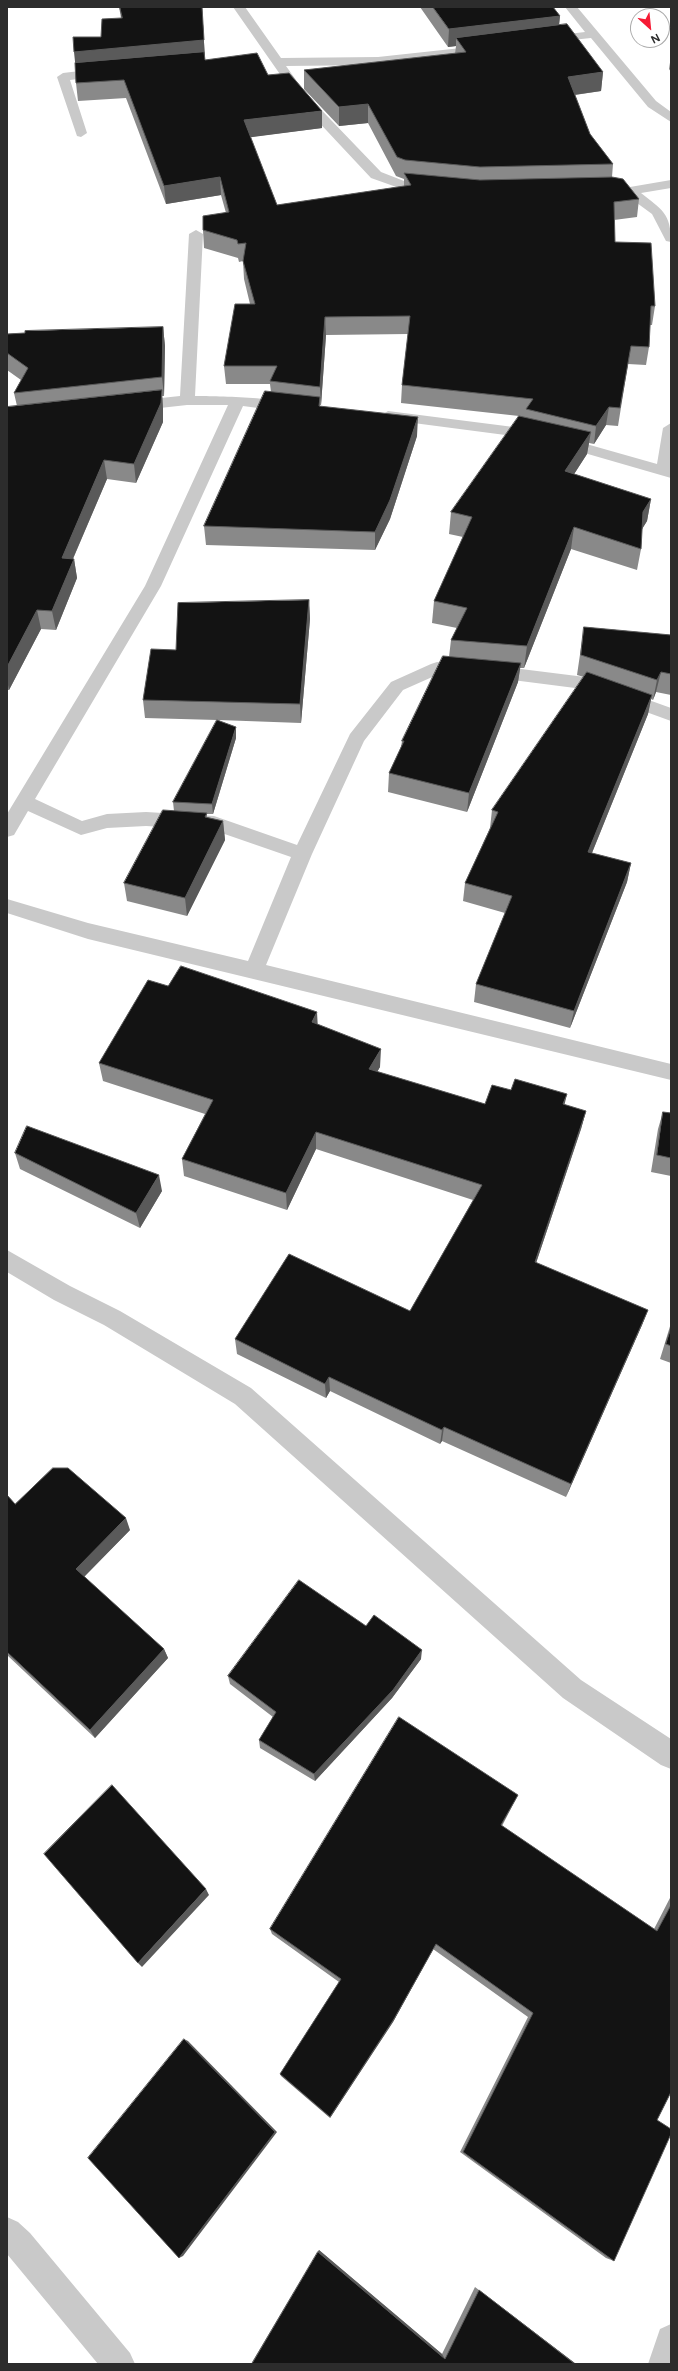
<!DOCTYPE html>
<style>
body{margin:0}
#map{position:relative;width:678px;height:2371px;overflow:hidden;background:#fff;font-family:Figtree,sans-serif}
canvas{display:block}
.frame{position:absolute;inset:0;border:8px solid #2c2c2c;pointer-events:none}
.north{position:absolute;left:630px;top:8px;width:40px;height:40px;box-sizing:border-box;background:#fff;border:1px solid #ababab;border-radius:50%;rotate:153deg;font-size:11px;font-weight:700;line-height:16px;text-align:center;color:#2c2c2c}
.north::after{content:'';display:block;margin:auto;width:14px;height:18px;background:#f61b35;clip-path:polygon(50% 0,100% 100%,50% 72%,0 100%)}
</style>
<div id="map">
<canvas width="678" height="2371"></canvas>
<div class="frame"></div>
<div class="north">N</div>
</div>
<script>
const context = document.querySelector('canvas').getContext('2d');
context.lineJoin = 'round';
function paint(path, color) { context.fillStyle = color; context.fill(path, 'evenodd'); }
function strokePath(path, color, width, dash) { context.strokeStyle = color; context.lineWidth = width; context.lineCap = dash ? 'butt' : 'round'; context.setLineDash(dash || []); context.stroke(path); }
const minor = new Path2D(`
 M 233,7 L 245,7 L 281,58 L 378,57 L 489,45 L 491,48 L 485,52 L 378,65 L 286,66 L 306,94 L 381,172 L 404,181 L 438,184 L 440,187 L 438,190 L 402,189 L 371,178 L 298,100 Z
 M 565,7 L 577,7 L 656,101 L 671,112 L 671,122 L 648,107 L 591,38 L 543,43 L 541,40 L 543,37 L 585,32 Z
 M 105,68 L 109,69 L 111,72 L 109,75 L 70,80 L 87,133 L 81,137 L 77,136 L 57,77 L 63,73 Z
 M 671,180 L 671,188 L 641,193 C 662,210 671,213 671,242 L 666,241 L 652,214 L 626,195 L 603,193 L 596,189 L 603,185 L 630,187 Z
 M 196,230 L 203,234 L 195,396 C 210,396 289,397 296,407 L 288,412 L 243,406 L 161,586 L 35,799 L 82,821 L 107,814 L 146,812 L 214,816 L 297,845 L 350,734 L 391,682 L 431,664 L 437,662 L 489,665 L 585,677 L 671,708 L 671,721 L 583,689 L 489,677 L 439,674 L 403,690 L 364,741 L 312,854 L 266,965 L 671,1064 L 671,1080 L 88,939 L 7,913 L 7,899 L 88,923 L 248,961 L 291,857 L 213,830 L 146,826 L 107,828 L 81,835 L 28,811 L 14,835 L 7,837 L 7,814 L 145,586 L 228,405 L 187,405 L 133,411 L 125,406 L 133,401 L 180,396 L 189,234 Z
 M 388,411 L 537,430 L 657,464 L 663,428 L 671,423 L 671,478 L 536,439 L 383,419 L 380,416 Z
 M 7,1250 L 70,1286 L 120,1311 L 251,1388 L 581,1680 L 671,1739 L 671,1769 L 661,1765 L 563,1698 L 235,1404 L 104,1325 L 54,1300 L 7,1272 Z
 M 7,2217 L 18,2222 L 30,2233 L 130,2353 L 135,2364 L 98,2364 L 7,2254 Z
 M 671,2324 L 671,2364 L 648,2364 L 660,2329 Z`);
const wall = new Path2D(`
 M 119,7 L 202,7 L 205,60 L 268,75 L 322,128 L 250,137 L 277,205 L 404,186 L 404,179 L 396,176 L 368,123 L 339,126 L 304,89 L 304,70 L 455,54 L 456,46 L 448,47 L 420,7 L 553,7 L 560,16 L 559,25 L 603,72 L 601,91 L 575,95 L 590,134 L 613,164 L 612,177 L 639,199 L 637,217 L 614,220 L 615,242 L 655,306 L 652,325 L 650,325 L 649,347 L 646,365 L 628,364 L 618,426 L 606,425 L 594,444 L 589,443 L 587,454 L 574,474 L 651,499 L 647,521 L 642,529 L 641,549 L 637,570 L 571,549 L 524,668 L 520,668 L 518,682 L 467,812 L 388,792 L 389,773 L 401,747 L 402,741 L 449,657 L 451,640 L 457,628 L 432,623 L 434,601 L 463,537 L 449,534 L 451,512 L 519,416 L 401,403 L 402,385 L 408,334 L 326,335 L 321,405 L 320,405 L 320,406 L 417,436 L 390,519 L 375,550 L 206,545 L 204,526 L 271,392 L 270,384 L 226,384 L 224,366 L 250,304 L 244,279 L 243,261 L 239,262 L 238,258 L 204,248 L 203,230 L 226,213 L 221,195 L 166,204 L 126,98 L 78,101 L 76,83 L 75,63 L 121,18 Z
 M 671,56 L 671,72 L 669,69 Z
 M 163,327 L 165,346 L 164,396 L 162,396 L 163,409 L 163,422 L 136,483 L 107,479 L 73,559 L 74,559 L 77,578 L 56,630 L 41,629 L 9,690 L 7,690 L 7,407 L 17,406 L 14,393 L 21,380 L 7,370 L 7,334 Z
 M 309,600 L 310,619 L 301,723 L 219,720 L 236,738 L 213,814 L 207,814 L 207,817 L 223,821 L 225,840 L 187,916 L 127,901 L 124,883 L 174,811 L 173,802 L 217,720 L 145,718 L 143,700 L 176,650 Z
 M 584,627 L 671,635 L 671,695 L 656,692 L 653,700 L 651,699 L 648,714 L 592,853 L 631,863 L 627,882 L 570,1028 L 474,1002 L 476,984 L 505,913 L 463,901 L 465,883 L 490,828 L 492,810 L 584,677 L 577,675 Z
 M 168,986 L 317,1024 L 380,1067 L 377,1072 L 485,1104 L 565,1105 L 586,1111 L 581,1129 L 536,1263 L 648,1310 L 642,1325 L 566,1497 L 442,1441 L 440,1444 L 330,1391 L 326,1398 L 237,1354 L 235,1339 L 410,1311 L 473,1200 L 316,1149 L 287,1210 L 184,1176 L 182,1159 L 205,1114 L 103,1081 L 99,1063 Z
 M 663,1112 L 671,1113 L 671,1176 L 651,1172 L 658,1129 Z
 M 15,1153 L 162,1191 L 140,1228 L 20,1169 Z
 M 671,1323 L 671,1363 L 660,1359 Z
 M 7,1495 L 15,1504 L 130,1530 L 84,1577 L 164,1649 L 168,1658 L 95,1738 L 7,1655 Z
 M 366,1626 L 421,1659 L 392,1698 L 315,1781 L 260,1748 L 259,1740 L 273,1717 L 230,1684 L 228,1676 Z
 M 518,1795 L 502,1826 L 654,1929 L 671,1896 L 671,2092 L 657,2120 L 614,2261 L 606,2258 L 460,2152 L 528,2017 L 433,1949 L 393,2022 L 330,2118 L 281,2076 L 280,2074 L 339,1982 L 272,1934 L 270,1929 Z
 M 319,2250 L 442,2354 L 475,2287 L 576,2364 L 251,2364 Z`);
const shadedWall = new Path2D(`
 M 202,7 L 206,77 L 76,71 L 74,52 Z
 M 560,16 L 558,34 L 456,38 L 456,46 L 448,47 L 449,29 Z
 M 603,72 L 601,91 L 566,96 L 568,77 Z
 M 368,104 L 368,123 L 339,126 L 339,107 Z
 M 322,111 L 322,128 L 245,138 L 244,120 Z
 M 220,177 L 221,195 L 166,204 L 164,186 Z
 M 325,317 L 326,335 L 321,405 L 320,387 Z
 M 163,327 L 165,346 L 164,396 L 162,377 Z
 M 162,390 L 163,409 L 163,422 L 136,483 L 134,464 Z
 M 609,407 L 606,425 L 594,444 L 596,426 Z
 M 418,417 L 417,436 L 390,519 L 375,550 L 375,532 Z
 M 591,432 L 587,454 L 562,493 L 565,471 Z
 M 104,460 L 107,479 L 65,577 L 62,558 Z
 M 651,499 L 647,521 L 639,534 L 643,512 Z
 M 574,527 L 571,549 L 524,668 L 527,646 Z
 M 74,559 L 77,578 L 56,630 L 52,611 Z
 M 309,600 L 310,619 L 301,723 L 300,704 Z
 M 37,610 L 41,629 L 9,690 L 7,680 L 7,667 Z
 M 521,663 L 518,682 L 467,812 L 469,793 Z
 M 661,672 L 656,692 L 653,700 L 657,680 Z
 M 652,695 L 648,714 L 585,870 L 588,852 Z
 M 236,727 L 236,738 L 213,814 L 212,804 Z
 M 223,821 L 225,840 L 187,916 L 185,898 Z
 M 631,863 L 627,882 L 570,1028 L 574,1011 Z
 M 317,1012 L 318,1030 L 312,1022 Z
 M 381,1049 L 380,1067 L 368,1087 L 369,1069 Z
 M 567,1094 L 563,1111 L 563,1104 Z
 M 586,1111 L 581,1129 L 531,1278 L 535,1262 Z
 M 316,1132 L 316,1149 L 287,1210 L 286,1193 Z
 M 159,1175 L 162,1191 L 140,1228 L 136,1213 Z
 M 648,1310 L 642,1325 L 566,1497 L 571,1484 Z
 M 329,1377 L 330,1391 L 326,1398 L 325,1384 Z
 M 444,1427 L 442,1441 L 440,1444 L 442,1430 Z
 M 126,1518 L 130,1530 L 81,1580 L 76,1569 Z
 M 164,1649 L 168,1658 L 95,1738 L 90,1730 Z
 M 422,1650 L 421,1659 L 392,1698 L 315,1781 L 314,1774 Z
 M 206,1889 L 209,1895 L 142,1967 L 138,1963 Z
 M 436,1944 L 393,2022 L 330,2118 L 330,2117 Z
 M 184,2039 L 188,2041 L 277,2132 L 183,2256 L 179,2258 Z
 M 319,2250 L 442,2354 L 445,2359 L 318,2252 Z
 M 475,2287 L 576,2364 L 575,2364 Z`);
const building = new Path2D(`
 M 120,7 L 202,7 L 204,40 L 74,52 L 73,37 L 101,37 L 102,19 L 122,18 Z
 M 433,7 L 553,7 L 560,16 L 449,29 Z
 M 567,24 L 603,72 L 568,77 L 590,134 L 613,164 L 480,167 L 405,160 L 397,157 L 368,104 L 339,107 L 304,70 L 466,52 L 456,38 Z
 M 204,52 L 205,60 L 257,53 L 268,75 L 289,73 L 322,111 L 244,120 L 277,205 L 411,185 L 404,173 L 480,180 L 612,177 L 623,179 L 639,199 L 614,202 L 615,242 L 651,243 L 655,306 L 651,306 L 649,347 L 631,346 L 620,408 L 609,407 L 596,426 L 526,409 L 533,399 L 402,385 L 410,316 L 325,317 L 320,387 L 270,381 L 277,366 L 224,366 L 235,304 L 255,304 L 243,261 L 246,243 L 238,244 L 237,240 L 203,230 L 203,216 L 229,212 L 220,177 L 164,186 L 124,80 L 76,83 L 75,63 Z
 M 163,327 L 162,377 L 14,393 L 28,368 L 7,353 L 7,334 L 25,333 L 25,331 Z
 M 162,390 L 161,403 L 134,464 L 104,460 L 62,558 L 74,559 L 52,611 L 37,610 L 7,667 L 7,407 Z
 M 265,391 L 320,397 L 319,406 L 418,417 L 390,500 L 375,532 L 204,526 Z
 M 519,416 L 591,432 L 565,471 L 651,499 L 643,512 L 641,549 L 574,527 L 527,646 L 451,640 L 467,608 L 434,601 L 472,517 L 451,512 Z
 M 309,600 L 300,704 L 143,700 L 151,649 L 176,650 L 178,603 Z
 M 584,627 L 671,635 L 671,674 L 661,672 L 657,680 L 581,655 Z
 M 443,656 L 521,663 L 469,793 L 389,773 L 404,741 L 402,741 Z
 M 587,672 L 652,695 L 588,852 L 631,863 L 574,1011 L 476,984 L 512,896 L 465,883 L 498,812 L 492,810 Z
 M 217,720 L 236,727 L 212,804 L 173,802 Z
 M 163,810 L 207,813 L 205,817 L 223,821 L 185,898 L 124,883 Z
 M 181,966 L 317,1012 L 312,1022 L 381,1049 L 369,1069 L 485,1104 L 492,1085 L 511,1090 L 515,1079 L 567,1094 L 563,1104 L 586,1111 L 535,1262 L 648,1310 L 571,1484 L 444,1427 L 442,1430 L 329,1377 L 325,1384 L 235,1339 L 289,1254 L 410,1311 L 482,1185 L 316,1132 L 286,1193 L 182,1159 L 213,1100 L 99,1063 L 148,980 L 168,986 Z
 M 663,1112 L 671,1113 L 671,1158 L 657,1155 Z
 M 27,1126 L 159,1175 L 136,1213 L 15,1153 Z
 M 671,1328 L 671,1346 L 666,1344 Z
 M 53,1468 L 68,1468 L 126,1518 L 76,1569 L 164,1649 L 90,1730 L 7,1652 L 7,1495 L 15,1504 Z
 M 299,1580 L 366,1626 L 374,1615 L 422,1650 L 393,1690 L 314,1774 L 259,1740 L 276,1712 L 228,1676 Z
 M 399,1717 L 518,1795 L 501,1825 L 657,1931 L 671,1905 L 671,2092 L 657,2120 L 671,2129 L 671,2134 L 614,2261 L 463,2152 L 533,2013 L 436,1944 L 394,2019 L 330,2117 L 280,2074 L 341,1979 L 270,1929 Z
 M 112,1785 L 206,1889 L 138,1963 L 44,1854 Z
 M 184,2039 L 275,2132 L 179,2258 L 88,2158 Z
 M 318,2252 L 445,2359 L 479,2290 L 575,2364 L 252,2364 Z`);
paint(minor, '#c9c9c9');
paint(wall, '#898989');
paint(shadedWall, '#5a5a5a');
paint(building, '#131313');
strokePath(building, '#5a5a5a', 1);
</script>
